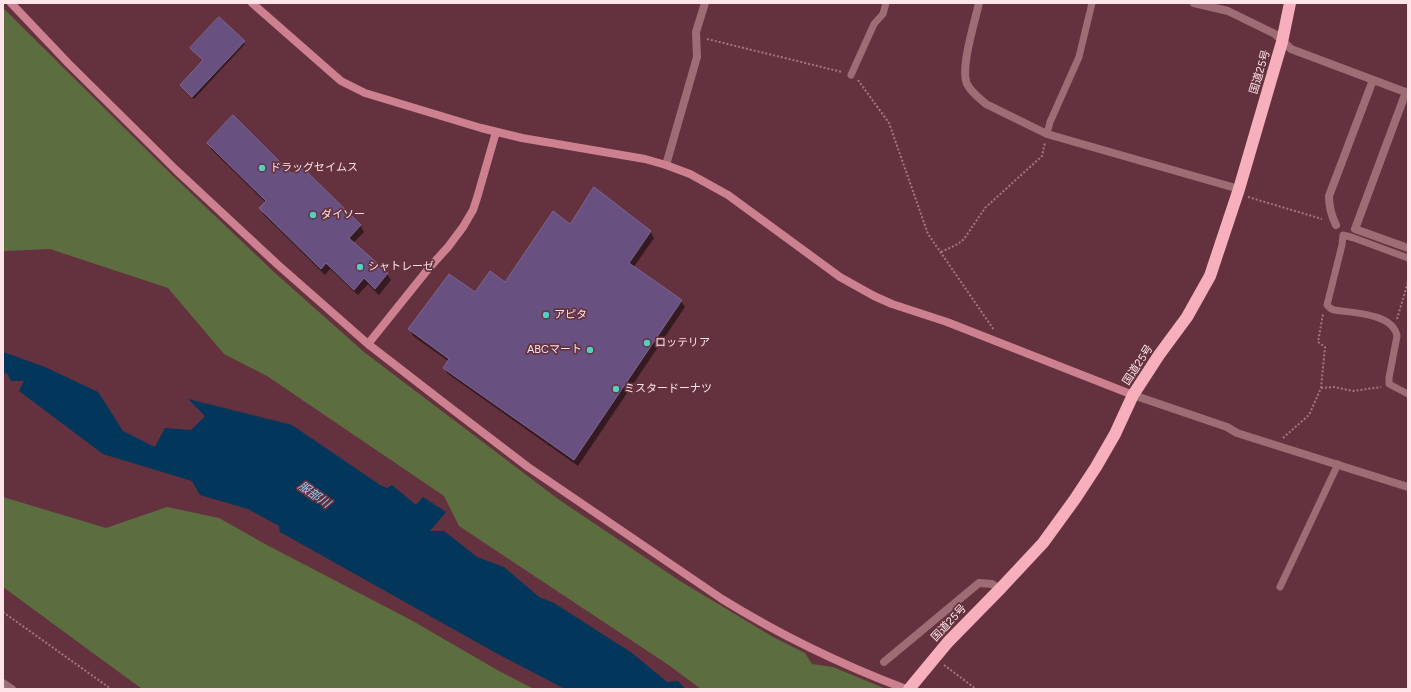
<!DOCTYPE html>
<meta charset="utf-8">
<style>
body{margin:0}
#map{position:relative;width:1411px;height:692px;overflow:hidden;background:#64323e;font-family:Figtree,sans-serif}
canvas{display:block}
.frame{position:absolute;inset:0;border:4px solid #ffe5e9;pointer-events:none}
</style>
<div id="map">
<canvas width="1411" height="692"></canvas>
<div class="frame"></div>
</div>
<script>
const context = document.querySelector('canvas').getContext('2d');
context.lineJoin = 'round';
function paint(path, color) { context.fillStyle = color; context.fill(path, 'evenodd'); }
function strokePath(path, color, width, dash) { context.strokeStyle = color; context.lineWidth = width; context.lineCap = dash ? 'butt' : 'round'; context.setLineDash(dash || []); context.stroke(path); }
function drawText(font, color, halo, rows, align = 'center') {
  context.font = font + ' Figtree,"Noto Sans JP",sans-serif'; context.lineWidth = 3.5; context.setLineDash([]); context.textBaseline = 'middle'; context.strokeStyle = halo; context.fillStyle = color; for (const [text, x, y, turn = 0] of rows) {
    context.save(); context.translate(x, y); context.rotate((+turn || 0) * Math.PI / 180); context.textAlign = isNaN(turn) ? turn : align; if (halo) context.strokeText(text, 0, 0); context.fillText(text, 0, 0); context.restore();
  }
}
const green = new Path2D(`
 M 3,8 L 172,175 L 275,273 L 364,352 L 558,499 L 680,581 L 773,637 L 805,653 L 812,664 L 833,667 L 886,689 L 701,689 L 670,666 L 459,526 L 444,496 L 267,376 L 224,354 L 168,288 L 50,249 L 3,251 Z
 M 3,497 L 106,528 L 167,507 L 219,518 L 265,544 L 411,620 L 499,671 L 534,689 L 142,689 L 3,587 Z`);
const water = new Path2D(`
 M 3,352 L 45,367 L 98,392 L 123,431 L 155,447 L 165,428 L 191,430 L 205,416 L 188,399 L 292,425 L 380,485 L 387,488 L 392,485 L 416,505 L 423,497 L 446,512 L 430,531 L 444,531 L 477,557 L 504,567 L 539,597 L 554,603 L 632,653 L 667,682 L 678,681 L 685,689 L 565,689 L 496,653 L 280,532 L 279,526 L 248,509 L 200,495 L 192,481 L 103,454 L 19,391 L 24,381 L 11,381 L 6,372 L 3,376 Z`);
const shadow = new Path2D(`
 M 244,41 L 245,44 L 194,99 L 183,87 Z
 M 208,143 L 292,175 L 360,225 L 364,232 L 353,243 L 387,274 L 391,280 L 379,295 L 368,284 L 358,295 L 330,269 L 325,275 L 264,215 L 260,208 L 266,203 L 212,150 Z
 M 570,226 L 650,231 L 654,238 L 633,268 L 681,301 L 685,307 L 578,466 L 448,374 L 444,368 L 448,361 L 413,336 L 410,329 L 475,294 L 505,284 Z`);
const building = new Path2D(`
 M 219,17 L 245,41 L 192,97 L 180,85 L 203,60 L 190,48 Z
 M 233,115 L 292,174 L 300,165 L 361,225 L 349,238 L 388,273 L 375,289 L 364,278 L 354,290 L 326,263 L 321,269 L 259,208 L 266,201 L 207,143 Z
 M 594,187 L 651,231 L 629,263 L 682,300 L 574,460 L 443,368 L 449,359 L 408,329 L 449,274 L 475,292 L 490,271 L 505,282 L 553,211 L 570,224 Z`);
const path = new Path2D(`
 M 707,39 L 842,72
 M 858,80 L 889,123 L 928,234 L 994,330
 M 1248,197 L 1322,219
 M 941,252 L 958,244 L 964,239 L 985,208 L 1042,156 L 1045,142
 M 1397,319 L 1408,282
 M 1321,388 L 1334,387 L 1353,391 L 1381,387
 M 1283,438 L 1309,415 L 1321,388 L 1325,347 L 1318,342 L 1323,314
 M 3,612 L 111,689
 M 944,665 L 976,689`);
const lane = new Path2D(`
 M 851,75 L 874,24 L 883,14 L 886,3
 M 1047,134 L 1050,122 L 1079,57 L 1092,3
 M 1408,258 L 1354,238 L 1343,235 L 1342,245 L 1327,305 L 1330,308 L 1334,310 C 1353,313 1393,313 1397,336 L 1389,378 L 1389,384 L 1408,394
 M 1280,587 L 1338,464`);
const street = new Path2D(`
 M 979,3 C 975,21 960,68 967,84 C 971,92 979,98 986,104 L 1047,134 L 1239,189
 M 1194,3 L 1228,11 L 1275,34 L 1291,49 L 1408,93
 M 1406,92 L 1355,229 L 1408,248
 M 666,165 L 697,57 L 696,32 L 705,3
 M 1336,225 C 1331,215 1329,207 1329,196 L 1373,80
 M 1133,395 L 1227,427 L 1237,433 L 1408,487
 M 884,662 L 979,583 L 992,584 L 1000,589
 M 3,683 L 12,689`);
const secondary = new Path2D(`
 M 11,3 L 68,63 L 176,170 L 277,264 L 368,344 L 452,409 L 528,467 L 722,599 C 780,635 842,665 906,689
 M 252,3 L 341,81 L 365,93 L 481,128 L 522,138 L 645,159 L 666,165 L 690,174 L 728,195 L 840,277 L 874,296 L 892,304 L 947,322 L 1133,395
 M 368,344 L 429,268 L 448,247 L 463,227 L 473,210 L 477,198 L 496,132`);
const highway = new Path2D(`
 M 909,689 L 948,642 L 1000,589 L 1043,543 L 1075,499 L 1096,467 L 1115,434 L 1133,395 L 1159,355 L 1187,317 L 1210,276 L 1239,189 L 1282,42 L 1290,3`);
const markers = [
 [262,168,4,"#57cec2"],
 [313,215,4,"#57cec2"],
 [360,267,4,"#57cec2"],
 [546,315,4,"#57cec2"],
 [647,343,4,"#57cec2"],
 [590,350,4,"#57cec2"],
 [616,389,4,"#57cec2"]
];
const streetNames = [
 ["国道25号",1260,72,-73],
 ["国道25号",1138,365,-57],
 ["国道25号",949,623,-47]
];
const poiNames = [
 ["ドラッグセイムス",270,168],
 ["ダイソー",321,215],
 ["シャトレーゼ",368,267],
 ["アピタ",554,315],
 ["ロッテリア",655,343],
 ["ABCマート",582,350,"right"],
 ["ミスタードーナツ",624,389]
];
const waterNames = [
 ["服部川",314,495,35]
];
paint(green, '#5c6e40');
paint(water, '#02365b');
paint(shadow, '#0007');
paint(building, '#685081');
strokePath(building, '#7c6693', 1);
strokePath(path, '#a07780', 2, [2, 2]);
strokePath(lane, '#9d6c75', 7);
strokePath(street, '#9d6c75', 8);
strokePath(secondary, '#cd8090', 8);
strokePath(highway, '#f7afbd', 12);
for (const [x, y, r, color] of markers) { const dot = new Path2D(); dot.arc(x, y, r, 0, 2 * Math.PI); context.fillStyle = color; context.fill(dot); strokePath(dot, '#64323e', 1.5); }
drawText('11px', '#ffe5e9', '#64323e', streetNames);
drawText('11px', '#ffe5e9', '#64323e', poiNames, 'left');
drawText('italic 12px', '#96cdfe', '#64323e', waterNames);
</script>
